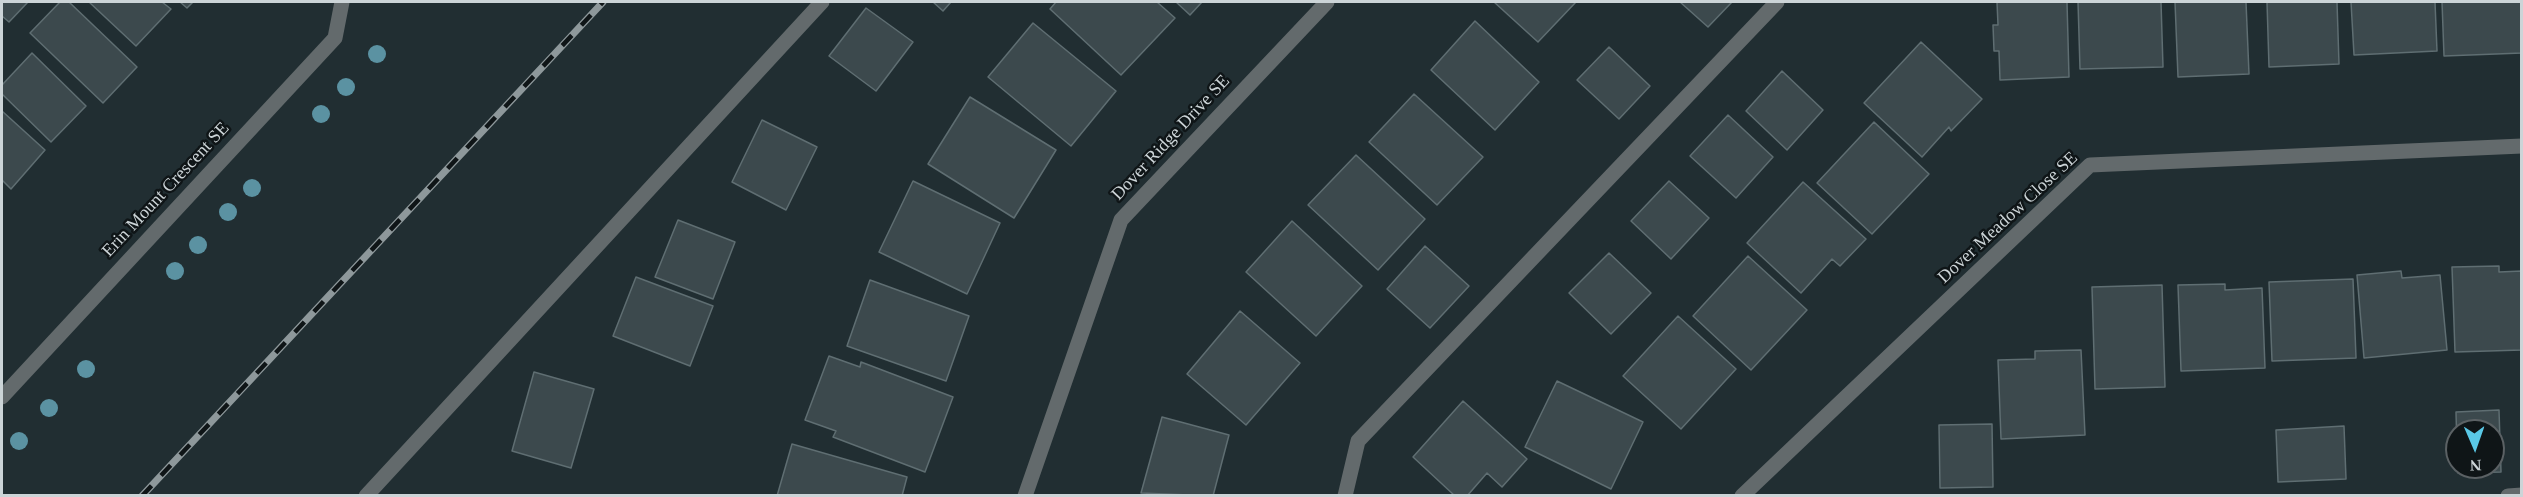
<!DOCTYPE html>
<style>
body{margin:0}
#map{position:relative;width:2523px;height:497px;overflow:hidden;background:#212e32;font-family:Georgia,serif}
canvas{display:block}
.frame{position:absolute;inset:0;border:3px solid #ccd4d7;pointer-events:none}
.north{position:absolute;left:2445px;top:419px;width:60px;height:60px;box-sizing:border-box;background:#0f1517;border:2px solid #5b6164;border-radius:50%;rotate:178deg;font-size:16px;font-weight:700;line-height:24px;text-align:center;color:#ccd4d7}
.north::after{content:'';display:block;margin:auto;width:21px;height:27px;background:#5ac8e6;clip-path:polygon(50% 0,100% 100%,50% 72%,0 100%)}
</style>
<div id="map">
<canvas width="2523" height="497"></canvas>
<div class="frame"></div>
<div class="north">N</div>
</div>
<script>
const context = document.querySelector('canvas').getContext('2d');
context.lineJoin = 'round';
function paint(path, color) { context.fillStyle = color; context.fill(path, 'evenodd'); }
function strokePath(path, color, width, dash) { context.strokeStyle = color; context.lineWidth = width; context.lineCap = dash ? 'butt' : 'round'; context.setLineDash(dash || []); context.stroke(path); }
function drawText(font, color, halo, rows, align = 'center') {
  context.font = font + ' Georgia,serif'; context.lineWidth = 5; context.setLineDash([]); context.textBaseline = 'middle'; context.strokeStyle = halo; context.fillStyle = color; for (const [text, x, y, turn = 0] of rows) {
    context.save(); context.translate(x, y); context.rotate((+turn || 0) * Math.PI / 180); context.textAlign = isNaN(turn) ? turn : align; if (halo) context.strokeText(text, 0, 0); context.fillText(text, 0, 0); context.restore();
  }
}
const building = new Path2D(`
 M 2,2 L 28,2 L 9,22 L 2,16 Z
 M 60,2 L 69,2 L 137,67 L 103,103 L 30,33 Z
 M 89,2 L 162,2 L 171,9 L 136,46 Z
 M 180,2 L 193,2 L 187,8 Z
 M 933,2 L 951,2 L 943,11 Z
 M 1056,2 L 1157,2 L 1175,18 L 1121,75 L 1050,9 Z
 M 1176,2 L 1202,2 L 1190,15 Z
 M 1494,2 L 1576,2 L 1538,42 Z
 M 1680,2 L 1732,2 L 1708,27 Z
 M 1997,2 L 2067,2 L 2069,77 L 2000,80 L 1999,51 L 1994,51 L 1993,25 L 1998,25 Z
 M 2078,2 L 2161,2 L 2163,67 L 2080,69 Z
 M 2175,2 L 2246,2 L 2249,74 L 2178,77 Z
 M 2267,2 L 2337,2 L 2339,64 L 2269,67 Z
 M 2351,2 L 2435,2 L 2437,51 L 2354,55 Z
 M 2442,2 L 2522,2 L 2522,53 L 2444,56 Z
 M 866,8 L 913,42 L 876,91 L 829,56 Z
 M 1475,21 L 1539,82 L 1495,130 L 1431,70 Z
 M 1033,23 L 1116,91 L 1071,146 L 988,77 Z
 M 1921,42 L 1982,99 L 1951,131 L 1949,127 L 1922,157 L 1864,103 Z
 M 1609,47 L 1650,86 L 1619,119 L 1577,80 Z
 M 32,53 L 86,106 L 51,142 L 2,94 L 2,85 Z
 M 1782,71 L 1823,110 L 1787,150 L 1746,111 Z
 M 1414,94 L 1483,157 L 1437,205 L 1369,142 Z
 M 970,97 L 1056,150 L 1014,218 L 928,164 Z
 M 2,111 L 45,150 L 11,189 L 2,180 Z
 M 1728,115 L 1773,157 L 1736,198 L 1690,156 Z
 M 762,120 L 817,147 L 786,210 L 732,182 Z
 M 1874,122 L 1929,174 L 1872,234 L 1817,183 Z
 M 1356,155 L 1425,219 L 1378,270 L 1308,205 Z
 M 913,181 L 1000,223 L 967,294 L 879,252 Z
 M 1669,181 L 1709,218 L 1671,259 L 1631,221 Z
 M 1803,182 L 1866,239 L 1840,266 L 1832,259 L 1801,293 L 1747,243 Z
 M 678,220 L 735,242 L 713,299 L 655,277 Z
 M 1292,221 L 1362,286 L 1316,336 L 1246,272 Z
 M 1425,246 L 1469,286 L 1430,328 L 1387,289 Z
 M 1609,253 L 1651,293 L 1611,334 L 1569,293 Z
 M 1748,256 L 1807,310 L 1751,370 L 1693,316 Z
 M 2499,266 L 2499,272 L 2522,271 L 2522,350 L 2455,352 L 2452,267 Z
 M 2401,271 L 2402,278 L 2440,275 L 2447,350 L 2364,358 L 2357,275 Z
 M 636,277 L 713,306 L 690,366 L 613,336 Z
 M 2353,279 L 2356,358 L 2272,361 L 2269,282 Z
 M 870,280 L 969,316 L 946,381 L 847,346 Z
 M 2225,284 L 2225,290 L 2262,288 L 2265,368 L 2181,371 L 2178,285 Z
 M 2162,285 L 2165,387 L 2095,389 L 2092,287 Z
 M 1240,311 L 1300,363 L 1246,425 L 1187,374 Z
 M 1678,316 L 1736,369 L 1681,429 L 1623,376 Z
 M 2081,350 L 2085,435 L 2001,439 L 1998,360 L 2035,359 L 2035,351 Z
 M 829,356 L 860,367 L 861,362 L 953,397 L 925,472 L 833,437 L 836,431 L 805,420 Z
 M 534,372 L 594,389 L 571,468 L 512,451 Z
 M 1557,381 L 1643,422 L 1611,489 L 1525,447 Z
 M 1463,401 L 1527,459 L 1502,487 L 1487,473 L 1467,496 L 1455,496 L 1413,457 Z
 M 2499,410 L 2501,472 L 2458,473 L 2458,467 L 2493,467 L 2493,431 L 2457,431 L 2457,451 L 2456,412 Z
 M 1162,417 L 1229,435 L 1213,496 L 1141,493 Z
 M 1992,424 L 1993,487 L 1940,488 L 1939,425 Z
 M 2344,426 L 2346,479 L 2278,482 L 2276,430 Z
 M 792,444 L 907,477 L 902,496 L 777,496 Z`);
const minor = new Path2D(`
 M 2,397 L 335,38 L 342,2
 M 366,496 L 822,2
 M 1025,496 L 1121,220 L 1327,2
 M 1345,496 L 1358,441 L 1777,2
 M 1742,496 L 2090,165 L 2522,146
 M 2508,496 L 2522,495`);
const rail = new Path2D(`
 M 142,496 L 603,2`);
const trees = [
 [377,54],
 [346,87],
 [321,114],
 [252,188],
 [228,212],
 [198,245],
 [175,271],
 [86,369],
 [49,408],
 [19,441]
];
const streetNames = [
 ["Dover Ridge Drive SE",1171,138,-47],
 ["Erin Mount Crescent SE",166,190,-47],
 ["Dover Meadow Close SE",2008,218,-43]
];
paint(building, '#3c494d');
strokePath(building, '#5f6e72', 1.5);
strokePath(minor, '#636a6c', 15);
strokePath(rail, '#8e989b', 7);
strokePath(rail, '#0f1517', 4.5, [14]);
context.fillStyle = '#5b92a2';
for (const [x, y] of trees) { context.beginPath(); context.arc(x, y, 9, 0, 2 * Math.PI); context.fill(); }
drawText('18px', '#ccd4d7', '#0f1517', streetNames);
</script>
